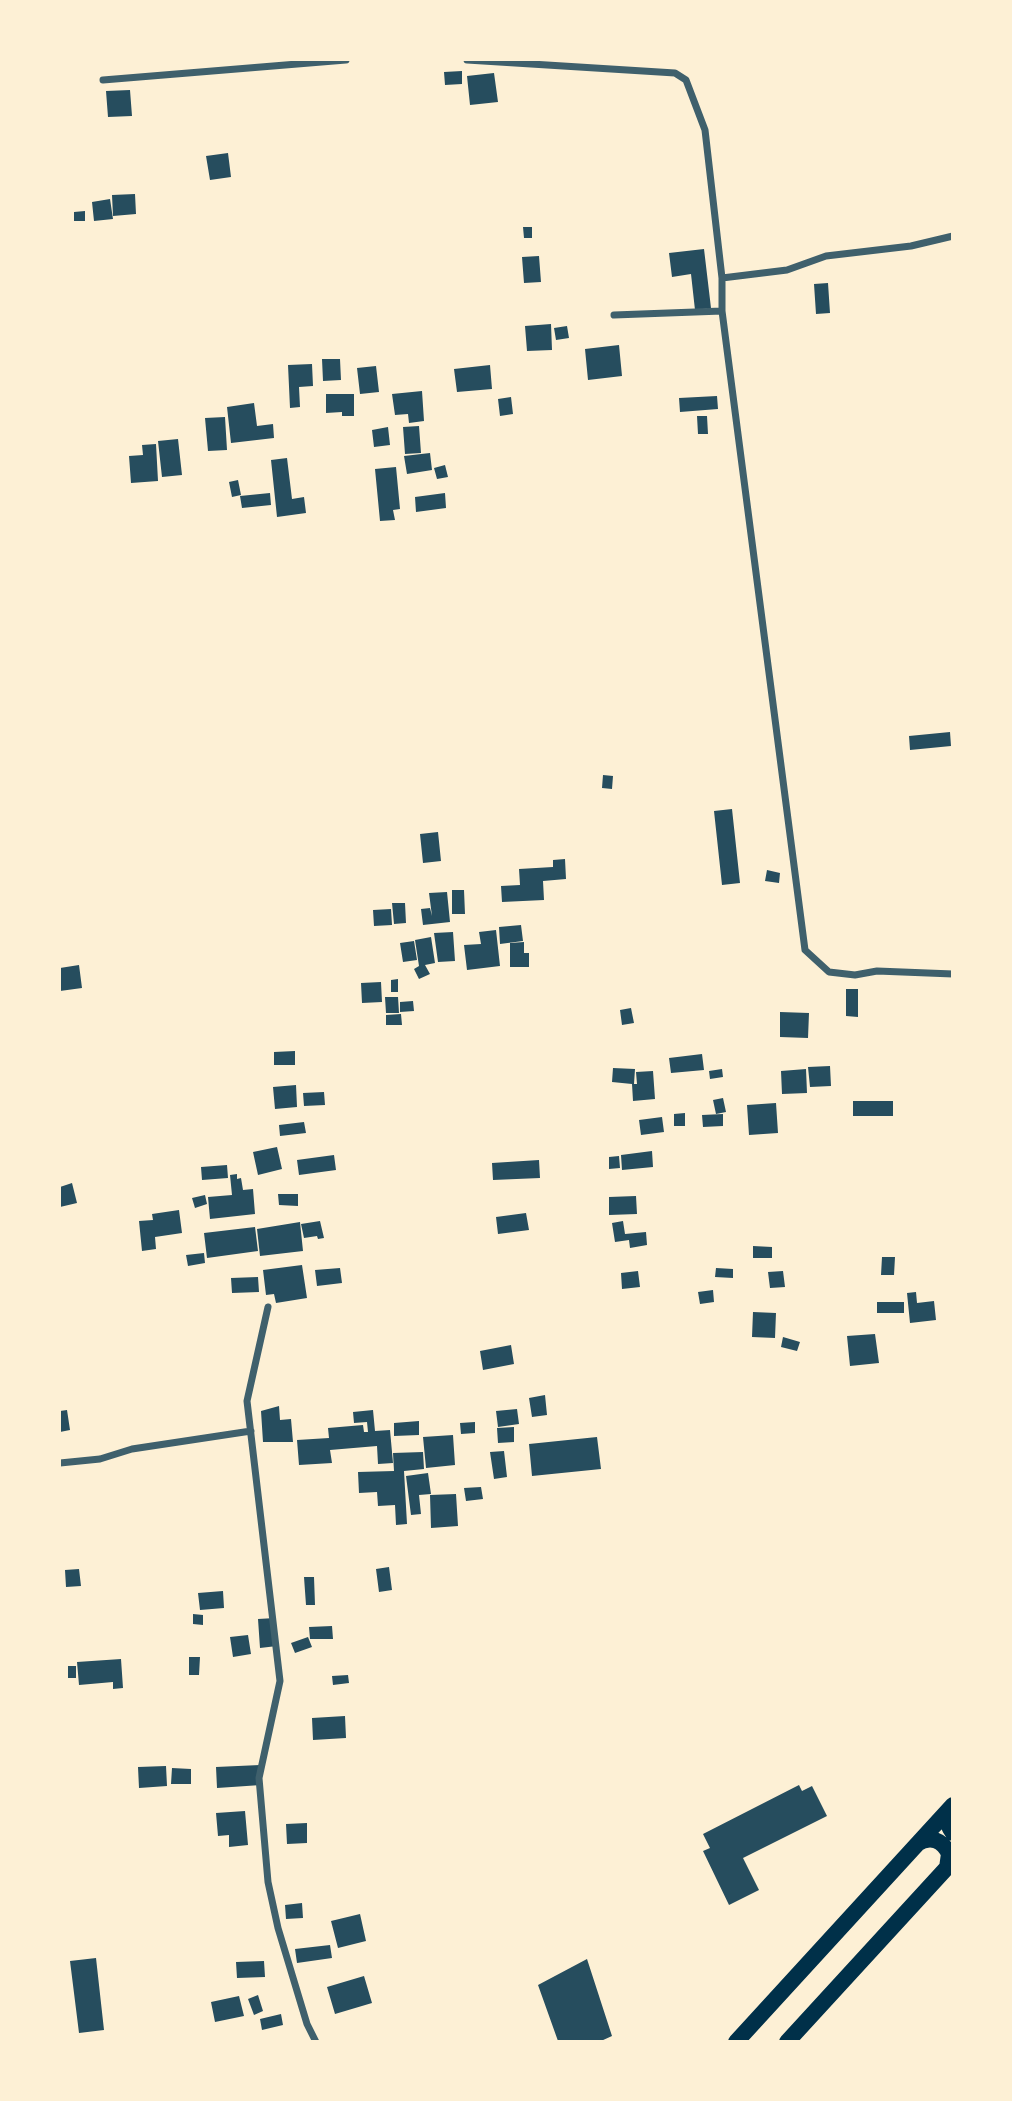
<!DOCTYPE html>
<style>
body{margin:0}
#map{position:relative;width:1012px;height:2101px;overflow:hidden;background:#fdf0d5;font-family:Ubuntu,sans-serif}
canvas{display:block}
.frame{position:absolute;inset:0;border:61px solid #fdf0d5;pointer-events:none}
</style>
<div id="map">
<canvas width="1012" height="2101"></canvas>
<div class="frame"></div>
</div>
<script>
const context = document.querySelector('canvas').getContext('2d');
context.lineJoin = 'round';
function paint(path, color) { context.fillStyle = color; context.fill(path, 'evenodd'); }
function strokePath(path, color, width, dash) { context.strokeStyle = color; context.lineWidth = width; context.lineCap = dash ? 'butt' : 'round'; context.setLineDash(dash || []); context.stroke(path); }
const building = new Path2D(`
 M 462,71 L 462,84 L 445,85 L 444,72 Z
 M 494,73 L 498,102 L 470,105 L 467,76 Z
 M 130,90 L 132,116 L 108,117 L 106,91 Z
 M 228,153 L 231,177 L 210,180 L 206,156 Z
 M 135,194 L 136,214 L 113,216 L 112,195 Z
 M 110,199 L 113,219 L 94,221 L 92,202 Z
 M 85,211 L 85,221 L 74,221 L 74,212 Z
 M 523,227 L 532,227 L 532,238 L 524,238 Z
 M 704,249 L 711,308 L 695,310 L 691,274 L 672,277 L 669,253 Z
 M 539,256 L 541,282 L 524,283 L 522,257 Z
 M 828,283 L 830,313 L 816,314 L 814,284 Z
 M 551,324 L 552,350 L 527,351 L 525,326 Z
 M 567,326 L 569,338 L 556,340 L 554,328 Z
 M 619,345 L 622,376 L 588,380 L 585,349 Z
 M 322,359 L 340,359 L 341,380 L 323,381 Z
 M 312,364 L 313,386 L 299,387 L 300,407 L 290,408 L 288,365 Z
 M 490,365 L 492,389 L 457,392 L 454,369 Z
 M 376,366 L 379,392 L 360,394 L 357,368 Z
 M 422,391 L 424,421 L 409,423 L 408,414 L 395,415 L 392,394 Z
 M 326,394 L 354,394 L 354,416 L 342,416 L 342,412 L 326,413 Z
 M 717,396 L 718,409 L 680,412 L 679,398 Z
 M 511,397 L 513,414 L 500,416 L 498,399 Z
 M 254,403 L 257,426 L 273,424 L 274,438 L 231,443 L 227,407 Z
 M 697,416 L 707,416 L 708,434 L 698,434 Z
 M 225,417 L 227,450 L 208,451 L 205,418 Z
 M 419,426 L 421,453 L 405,454 L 403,427 Z
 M 388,427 L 390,445 L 374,447 L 372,430 Z
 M 178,439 L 182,475 L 162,477 L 158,441 Z
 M 156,444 L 158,481 L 131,483 L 129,456 L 143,455 L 142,445 Z
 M 430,453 L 432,470 L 407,474 L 404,456 Z
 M 287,458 L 292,499 L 304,497 L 306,513 L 277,517 L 271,460 Z
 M 445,465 L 448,477 L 437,479 L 434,468 Z
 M 396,467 L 400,509 L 393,510 L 395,520 L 380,521 L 375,469 Z
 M 238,480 L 241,495 L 232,497 L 229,482 Z
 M 270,493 L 271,505 L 242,508 L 240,496 Z
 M 445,493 L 446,508 L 416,512 L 415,497 Z
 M 950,732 L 951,746 L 910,750 L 909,736 Z
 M 603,775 L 613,776 L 612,789 L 602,788 Z
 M 732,809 L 740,883 L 722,885 L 714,811 Z
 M 438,832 L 441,861 L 423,863 L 420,834 Z
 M 565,859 L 566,879 L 543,881 L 544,900 L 502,902 L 501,886 L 520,885 L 519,869 L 553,867 L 553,860 Z
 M 767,870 L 780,873 L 779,883 L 765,881 Z
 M 452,890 L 464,890 L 465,914 L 452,914 Z
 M 447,892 L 450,922 L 423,925 L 421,909 L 430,908 L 432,916 L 429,893 Z
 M 392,903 L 405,903 L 406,923 L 394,924 Z
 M 391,909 L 392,925 L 374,926 L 373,910 Z
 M 521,925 L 523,941 L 500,944 L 499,927 Z
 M 496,930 L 500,966 L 467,970 L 464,945 L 481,944 L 479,932 Z
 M 453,932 L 455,961 L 438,962 L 434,933 Z
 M 431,937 L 435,963 L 425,965 L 430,974 L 419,979 L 414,969 L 419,966 L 415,940 Z
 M 414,941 L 417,960 L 403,962 L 400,943 Z
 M 524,942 L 524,953 L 529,953 L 529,967 L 510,967 L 510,943 Z
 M 79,965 L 82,988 L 60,991 L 60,968 Z
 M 398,979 L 398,992 L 391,992 L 391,980 Z
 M 381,982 L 382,1002 L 362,1003 L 361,983 Z
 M 846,989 L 858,989 L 858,1017 L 846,1016 Z
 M 385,997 L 398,997 L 399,1013 L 386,1013 Z
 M 413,1001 L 414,1011 L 400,1012 L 400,1002 Z
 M 631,1008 L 634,1023 L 622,1025 L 620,1010 Z
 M 780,1012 L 809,1013 L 808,1038 L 780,1037 Z
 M 401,1014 L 402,1025 L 386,1025 L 386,1015 Z
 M 295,1051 L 295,1065 L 274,1065 L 274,1052 Z
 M 702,1054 L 704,1070 L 671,1073 L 669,1058 Z
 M 830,1066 L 831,1086 L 810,1087 L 808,1067 Z
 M 613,1068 L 635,1069 L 634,1084 L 637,1084 L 636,1072 L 653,1071 L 655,1099 L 633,1101 L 632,1084 L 612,1082 Z
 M 722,1069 L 723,1077 L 710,1079 L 709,1071 Z
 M 806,1069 L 807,1093 L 782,1094 L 781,1071 Z
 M 296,1085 L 297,1107 L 275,1109 L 273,1087 Z
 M 324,1092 L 325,1105 L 304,1106 L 303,1093 Z
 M 723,1098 L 726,1112 L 716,1114 L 713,1100 Z
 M 853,1101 L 893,1101 L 893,1116 L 853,1116 Z
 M 776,1103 L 778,1133 L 749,1135 L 747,1105 Z
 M 685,1113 L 685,1126 L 674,1126 L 674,1114 Z
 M 723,1114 L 723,1126 L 703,1127 L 702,1115 Z
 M 662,1117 L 664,1132 L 641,1135 L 639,1120 Z
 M 304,1122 L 306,1133 L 280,1136 L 279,1125 Z
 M 277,1147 L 282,1169 L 258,1175 L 253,1152 Z
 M 652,1151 L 653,1167 L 622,1170 L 621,1155 Z
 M 334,1155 L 336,1170 L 299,1175 L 297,1160 Z
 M 619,1156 L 620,1168 L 609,1169 L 609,1157 Z
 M 539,1160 L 540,1178 L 493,1180 L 492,1163 Z
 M 227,1165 L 228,1178 L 202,1180 L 201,1167 Z
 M 237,1174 L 237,1179 L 241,1178 L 243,1190 L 253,1189 L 255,1214 L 210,1219 L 208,1197 L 232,1195 L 230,1175 Z
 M 72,1183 L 77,1203 L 60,1207 L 60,1187 Z
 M 278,1194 L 298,1194 L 298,1206 L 279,1205 Z
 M 205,1195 L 207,1204 L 195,1208 L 192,1198 Z
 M 636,1196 L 637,1214 L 609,1215 L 609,1197 Z
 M 179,1210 L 182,1233 L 155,1237 L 156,1249 L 142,1251 L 139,1221 L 153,1220 L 152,1214 Z
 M 526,1213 L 529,1230 L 498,1234 L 496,1217 Z
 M 320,1221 L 324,1238 L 318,1239 L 317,1236 L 304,1238 L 301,1224 Z
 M 623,1221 L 625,1234 L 646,1232 L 647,1245 L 630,1248 L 629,1240 L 615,1242 L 612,1223 Z
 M 300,1222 L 303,1251 L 260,1256 L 257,1229 Z
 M 255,1227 L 258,1251 L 207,1258 L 204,1233 Z
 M 753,1246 L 772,1247 L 772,1258 L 753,1258 Z
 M 204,1253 L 205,1263 L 188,1266 L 186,1255 Z
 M 882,1257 L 895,1257 L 894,1275 L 881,1275 Z
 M 302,1265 L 307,1298 L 276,1303 L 274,1294 L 266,1295 L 263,1270 Z
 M 340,1268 L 342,1283 L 317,1286 L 315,1270 Z
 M 716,1268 L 733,1269 L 733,1278 L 715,1277 Z
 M 638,1271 L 640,1287 L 622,1289 L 621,1273 Z
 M 783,1271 L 785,1287 L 770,1288 L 768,1272 Z
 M 258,1277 L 259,1292 L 232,1293 L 231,1278 Z
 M 713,1290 L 714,1302 L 700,1304 L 698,1292 Z
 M 916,1292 L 917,1303 L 934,1301 L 936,1320 L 910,1323 L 907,1293 Z
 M 877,1302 L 904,1302 L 904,1313 L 877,1313 Z
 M 753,1312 L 776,1313 L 775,1338 L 752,1337 Z
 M 875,1334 L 879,1363 L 850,1366 L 847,1336 Z
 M 783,1337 L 800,1342 L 797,1351 L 781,1347 Z
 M 511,1345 L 514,1364 L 483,1370 L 480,1351 Z
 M 545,1395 L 547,1415 L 532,1417 L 529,1398 Z
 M 279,1406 L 280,1420 L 291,1419 L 293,1442 L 263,1442 L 261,1411 Z
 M 517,1409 L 519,1424 L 498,1427 L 496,1411 Z
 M 67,1410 L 70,1430 L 60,1432 L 60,1411 Z
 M 373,1410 L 375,1431 L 390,1430 L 393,1463 L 378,1464 L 377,1446 L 330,1450 L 332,1463 L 299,1465 L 297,1440 L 329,1438 L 328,1428 L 363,1425 L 364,1432 L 368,1432 L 367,1422 L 354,1423 L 353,1412 Z
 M 419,1421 L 419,1435 L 394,1436 L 394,1423 Z
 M 475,1422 L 475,1433 L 461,1434 L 460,1423 Z
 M 514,1427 L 514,1442 L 498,1443 L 497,1428 Z
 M 453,1435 L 455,1465 L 426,1468 L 423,1437 Z
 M 597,1437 L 601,1469 L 532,1476 L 529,1444 Z
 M 504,1451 L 507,1477 L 494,1479 L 490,1452 Z
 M 423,1452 L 424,1469 L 404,1471 L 407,1524 L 396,1525 L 395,1505 L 378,1506 L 377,1492 L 359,1493 L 358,1472 L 394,1471 L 393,1453 Z
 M 428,1473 L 431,1494 L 419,1495 L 421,1514 L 411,1515 L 406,1476 Z
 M 481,1487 L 483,1499 L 466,1501 L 464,1488 Z
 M 456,1494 L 458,1526 L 431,1528 L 430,1495 Z
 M 389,1567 L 392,1590 L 379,1592 L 376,1569 Z
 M 79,1569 L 81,1586 L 66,1587 L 65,1570 Z
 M 304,1577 L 314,1577 L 315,1605 L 306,1605 Z
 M 223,1591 L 224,1608 L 200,1610 L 198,1593 Z
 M 193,1614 L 203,1615 L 203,1625 L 193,1624 Z
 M 275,1618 L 277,1646 L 260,1648 L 258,1619 Z
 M 332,1626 L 333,1639 L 310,1639 L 309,1627 Z
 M 248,1635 L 251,1654 L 233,1657 L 230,1637 Z
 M 308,1637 L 312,1647 L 295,1653 L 291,1643 Z
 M 189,1657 L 200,1657 L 199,1675 L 189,1675 Z
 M 121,1659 L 123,1688 L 113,1689 L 113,1682 L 79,1685 L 77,1662 Z
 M 68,1666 L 76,1666 L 76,1678 L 68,1678 Z
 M 348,1675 L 349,1683 L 333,1685 L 332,1676 Z
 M 345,1716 L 346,1738 L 313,1740 L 312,1718 Z
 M 260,1765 L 261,1785 L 217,1788 L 216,1767 Z
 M 166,1766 L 167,1786 L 139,1788 L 138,1767 Z
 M 172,1768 L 191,1769 L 191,1784 L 171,1784 Z
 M 799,1785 L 802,1791 L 812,1786 L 827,1816 L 743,1858 L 759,1890 L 729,1905 L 703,1851 L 710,1848 L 703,1834 Z
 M 245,1811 L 248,1845 L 229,1847 L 229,1835 L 218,1836 L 216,1813 Z
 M 307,1823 L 307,1843 L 287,1844 L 286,1824 Z
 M 302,1903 L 303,1918 L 286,1919 L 285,1905 Z
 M 360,1914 L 366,1941 L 338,1948 L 331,1921 Z
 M 330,1945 L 332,1958 L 297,1963 L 295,1949 Z
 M 96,1958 L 104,2030 L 79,2033 L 70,1961 Z
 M 587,1959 L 612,2036 L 601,2041 L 558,2041 L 538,1985 Z
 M 264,1961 L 265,1977 L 237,1978 L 236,1962 Z
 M 364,1976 L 372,2003 L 335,2014 L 327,1987 Z
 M 258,1995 L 263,2011 L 254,2015 L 248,1999 Z
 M 239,1996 L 244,2016 L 215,2022 L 211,2002 Z
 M 281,2014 L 283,2025 L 262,2030 L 260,2019 Z`);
const minor = new Path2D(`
 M 467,60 L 675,73 L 686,80 L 705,130 L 722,278 L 722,311 L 805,950 L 829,972 L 855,975 L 877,971 L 953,974
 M 103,80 L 346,60
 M 722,278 L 787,270 L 826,256 L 911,246 L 953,236
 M 614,315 L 722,311
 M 268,1307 L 247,1401 L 280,1681 L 259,1778 L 268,1882 L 278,1928 L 307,2024 L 316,2042
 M 60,1463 L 100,1459 L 132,1449 L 251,1431`);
const trunk = new Path2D(`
 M 952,1806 C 945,1815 946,1824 953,1833
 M 917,1844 C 930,1835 943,1840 949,1854 L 947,1868
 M 736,2042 L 953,1805
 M 787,2042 L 953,1861`);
paint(building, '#264d5e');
strokePath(minor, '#3f606c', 7);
strokePath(trunk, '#003049', 16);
</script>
